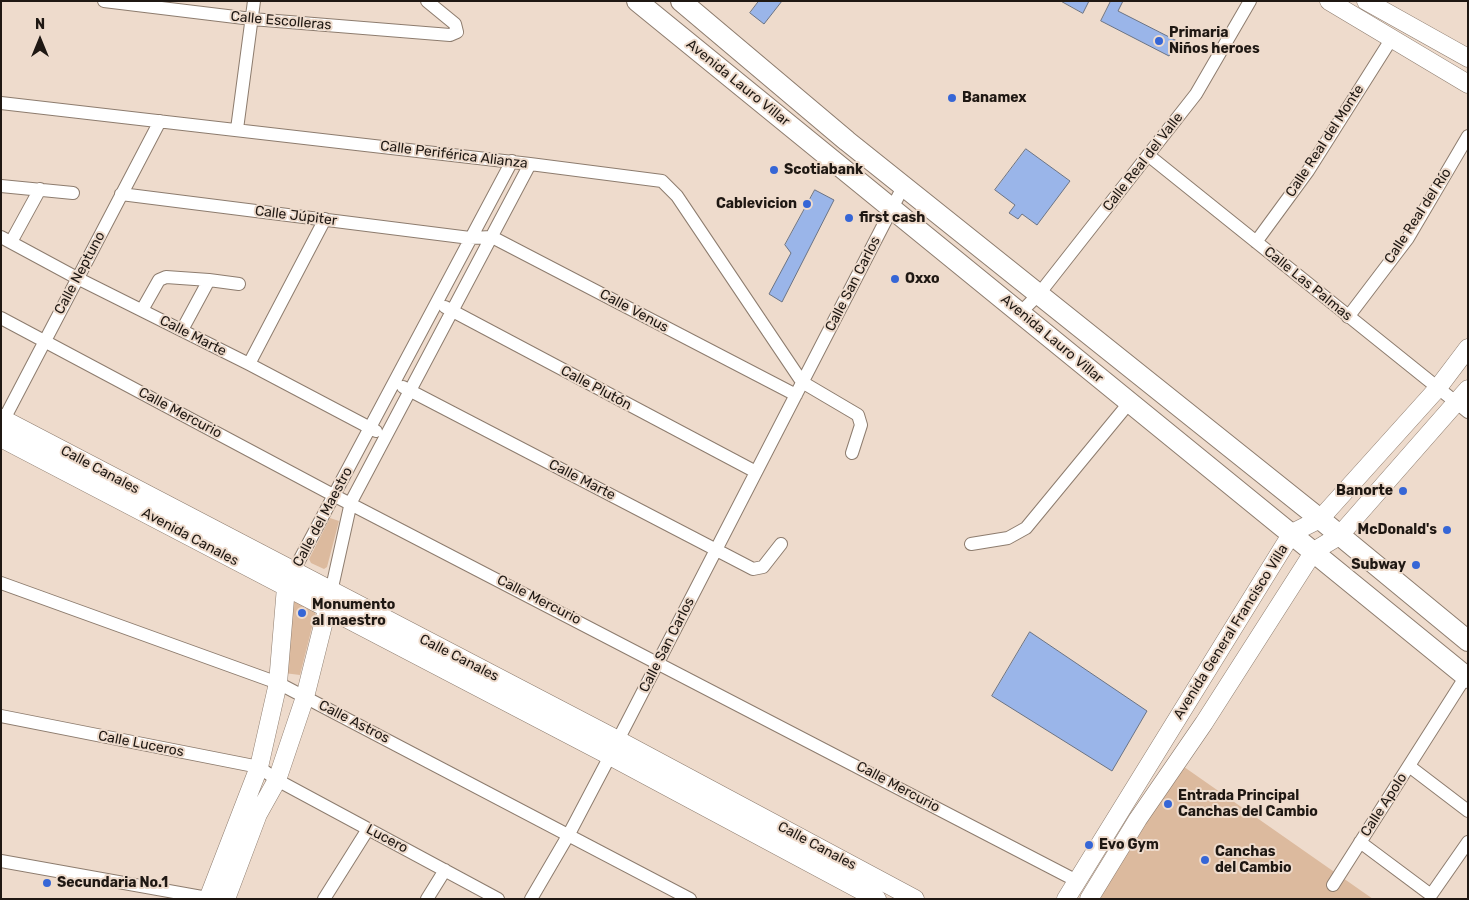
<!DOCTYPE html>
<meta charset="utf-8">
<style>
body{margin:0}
#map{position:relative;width:1469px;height:900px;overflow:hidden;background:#eedbcc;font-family:Rubik,sans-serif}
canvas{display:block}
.frame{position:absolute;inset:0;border:2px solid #1f1813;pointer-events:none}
.north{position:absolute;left:15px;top:15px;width:50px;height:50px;-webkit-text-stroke:4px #eedbcc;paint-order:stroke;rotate:0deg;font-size:14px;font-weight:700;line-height:20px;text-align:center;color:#1f1813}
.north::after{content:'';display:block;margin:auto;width:18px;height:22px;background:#1f1813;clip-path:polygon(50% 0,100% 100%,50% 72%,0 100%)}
</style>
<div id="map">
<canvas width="1469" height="900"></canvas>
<div class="frame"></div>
<div class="north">N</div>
</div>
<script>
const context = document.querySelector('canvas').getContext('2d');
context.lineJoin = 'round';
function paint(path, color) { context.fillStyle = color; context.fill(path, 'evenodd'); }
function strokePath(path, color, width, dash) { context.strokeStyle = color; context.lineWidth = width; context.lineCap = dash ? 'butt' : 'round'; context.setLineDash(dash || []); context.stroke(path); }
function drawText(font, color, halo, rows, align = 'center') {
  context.font = font + ' Rubik,sans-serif'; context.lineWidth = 4; context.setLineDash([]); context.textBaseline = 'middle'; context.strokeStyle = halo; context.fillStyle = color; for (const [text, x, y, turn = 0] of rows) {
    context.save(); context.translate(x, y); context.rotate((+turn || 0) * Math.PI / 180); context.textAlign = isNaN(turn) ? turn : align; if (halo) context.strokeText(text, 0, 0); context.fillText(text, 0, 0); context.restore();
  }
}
const green = new Path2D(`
 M 330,518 L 339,521 L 327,567 L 324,569 L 311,563 L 309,559 Z
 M 289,597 L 317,607 L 300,675 L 284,673 Z
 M 1177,762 L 1373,899 L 1091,899 Z`);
const building = new Path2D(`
 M 759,1 L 782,1 L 764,24 L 750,13 Z
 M 1061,1 L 1089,1 L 1083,13 Z
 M 1111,1 L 1123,1 L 1118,11 L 1177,41 L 1169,56 L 1101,21 Z
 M 1026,149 L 1070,181 L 1037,225 L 1022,214 L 1018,219 L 1009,213 L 1015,205 L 995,190 Z
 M 815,190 L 834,200 L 782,302 L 769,294 L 791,253 L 785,245 Z
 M 1030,632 L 1147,711 L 1112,771 L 992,696 Z`);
const minor = new Path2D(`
 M 104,1 L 252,19 L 450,35 L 457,32 L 455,24 L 427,1
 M 1,103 L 530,164 L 662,181 L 677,196 L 802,382 L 858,415 L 861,425 L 852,453
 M 237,129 L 254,1
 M 1148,155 L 1468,412
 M 1,186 L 73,193
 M 121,194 L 470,238 L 492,237 L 796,395
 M 1,237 L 77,278 L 249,364 L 376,431
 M 11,242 L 40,189
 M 1256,242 L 1308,171 L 1392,38
 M 209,280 L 239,284
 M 445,307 L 756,472
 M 142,310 L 159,280 L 166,277 L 209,280 L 182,330
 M 1021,312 L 1039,294 L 1196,94 L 1250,1
 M 1348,317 L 1408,238 L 1468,136
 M 1,318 L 335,496 L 1077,881
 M 249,364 L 325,219
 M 403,387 L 753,569 L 763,567 L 781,544
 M 1,425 L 160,121
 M 971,544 L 1008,538 L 1026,528 L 1129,403
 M 293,572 L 512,161
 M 1,583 L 278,683 L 690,899
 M 331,592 L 351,502 L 530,164
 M 1,716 L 259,767 L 277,780 L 498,899
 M 618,740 L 904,185
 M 1409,766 L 1468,811
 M 1360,842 L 1431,895 L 1468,842
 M 1,861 L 213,899
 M 1333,885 L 1466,676
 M 324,899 L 368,829
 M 427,899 L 445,870
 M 531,899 L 569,834 L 610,756`);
const secondary = new Path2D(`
 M 1329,1 L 1468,84
 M 1366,1 L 1468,58
 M 1,418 L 618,740 L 915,899
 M 1,438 L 610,756 L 877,899
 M 208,899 L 259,767 L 278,683 L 286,587 L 290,579
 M 226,899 L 258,814 L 277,780 L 305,697 L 330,597
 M 1066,899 L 1292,533 L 1320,519 L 1437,389 L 1468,348
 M 1089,899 L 1138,819 L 1204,723 L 1314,551 L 1339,536 L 1468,389`);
const primary = new Path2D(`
 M 637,1 L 1468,678
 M 681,1 L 847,141 L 1320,519 L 1468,641`);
const markers = [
 [1159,41,5,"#3666d6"],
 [952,98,5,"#3666d6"],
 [774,170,5,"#3666d6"],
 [807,204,5,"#3666d6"],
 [849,218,5,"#3666d6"],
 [895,279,5,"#3666d6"],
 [1403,491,5,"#3666d6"],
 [1447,530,5,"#3666d6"],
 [1416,565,5,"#3666d6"],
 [302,613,5,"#3666d6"],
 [1168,804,5,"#3666d6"],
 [1089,845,5,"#3666d6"],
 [1205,860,5,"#3666d6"],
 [47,883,5,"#3666d6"]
];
const streetNames = [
 ["Calle Escolleras",281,21,5],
 ["Avenida Lauro Villar",738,83,39],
 ["Calle Real del Monte",1325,141,-57],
 ["Calle Periférica Alianza",454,155,7],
 ["Calle Real del Valle",1143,162,-52],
 ["Calle Júpiter",296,216,7],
 ["Calle Real del Río",1418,216,-57],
 ["Calle Neptuno",80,273,-62],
 ["Calle San Carlos",853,284,-63],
 ["Calle Las Palmas",1308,284,39],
 ["Calle Venus",634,311,28],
 ["Calle Marte",193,336,27],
 ["Avenida Lauro Villar",1052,339,40],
 ["Calle Plutón",596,388,28],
 ["Calle Mercurio",180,413,28],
 ["Calle Canales",100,470,28],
 ["Calle Marte",582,480,27],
 ["Calle del Maestro",323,517,-62],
 ["Avenida Canales",190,537,28],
 ["Calle Mercurio",539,600,27],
 ["Avenida General Francisco Villa",1231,632,-58],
 ["Calle San Carlos",667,645,-63],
 ["Calle Canales",459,658,27],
 ["Calle Astros",354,722,27],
 ["Calle Luceros",141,744,11],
 ["Calle Mercurio",898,787,28],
 ["Calle Apolo",1384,805,-57],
 ["Lucero",387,839,28],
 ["Calle Canales",817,846,28]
];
const poiNames = [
 ["Primaria",1169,33],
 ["Niños heroes",1169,49],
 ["Banamex",962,98],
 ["Scotiabank",784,170],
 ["Cablevicion",797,204,"right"],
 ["first cash",859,218],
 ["Oxxo",905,279],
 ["Banorte",1393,491,"right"],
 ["McDonald's",1437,530,"right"],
 ["Subway",1406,565,"right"],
 ["Monumento",312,605],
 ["al maestro",312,621],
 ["Entrada Principal",1178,796],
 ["Canchas del Cambio",1178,812],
 ["Evo Gym",1099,845],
 ["Canchas",1215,852],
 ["del Cambio",1215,868],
 ["Secundaria No.1",57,883]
];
paint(green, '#dcba9e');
paint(building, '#9ab5e9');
strokePath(building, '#6a7384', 1);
strokePath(minor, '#8d7c6e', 14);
strokePath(secondary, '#8d7c6e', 19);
strokePath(primary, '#8d7c6e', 22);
strokePath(minor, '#fff', 12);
strokePath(secondary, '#fff', 18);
strokePath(primary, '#fff', 20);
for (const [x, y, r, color] of markers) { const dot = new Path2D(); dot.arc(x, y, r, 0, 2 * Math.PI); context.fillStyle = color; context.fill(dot); strokePath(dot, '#eedbcc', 2); }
drawText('14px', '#1f1813', '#eedbcc', streetNames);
drawText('bold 14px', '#1f1813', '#eedbcc', poiNames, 'left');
</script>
